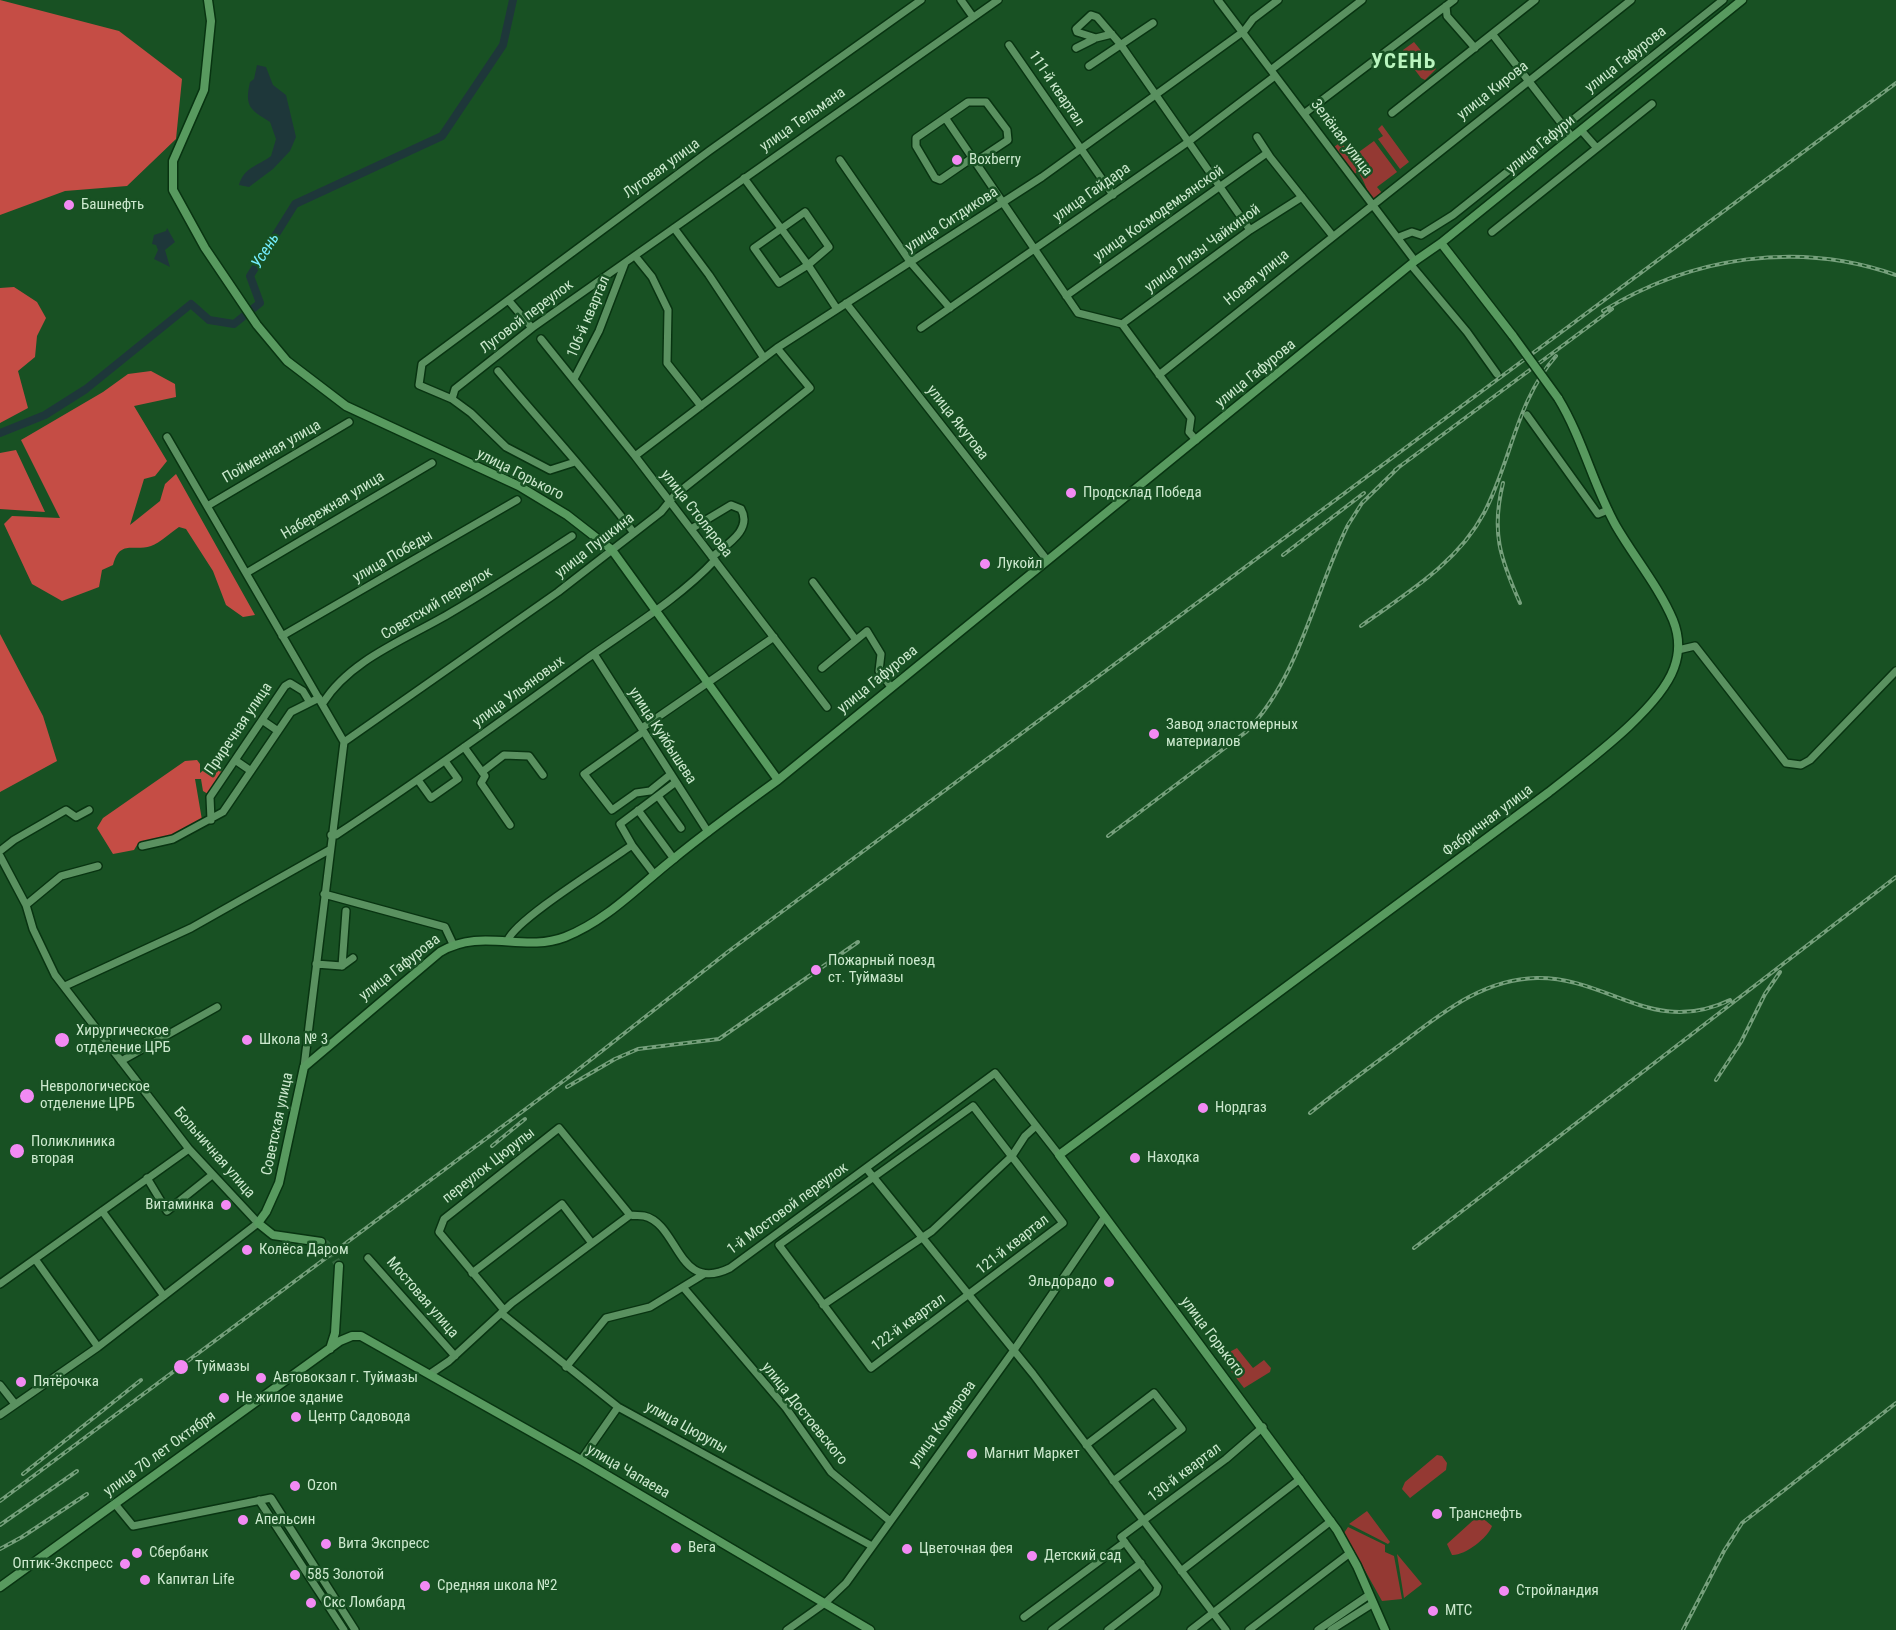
<!DOCTYPE html>
<meta charset="utf-8">
<style>
body{margin:0}
canvas{display:block;background:#185123}
</style>
<canvas width="1896" height="1630"></canvas>
<script>
const context = document.querySelector('canvas').getContext('2d');
context.lineJoin = 'round';
function paint(path, color) { context.fillStyle = color; context.fill(path, 'evenodd'); }
function strokePath(path, color, width, dash) { context.strokeStyle = color; context.lineWidth = width; context.lineCap = dash ? 'butt' : 'round'; context.setLineDash(dash || []); context.stroke(path); }
function drawText(font, color, halo, rows, align = 'center') {
  context.font = font + ' "Roboto Condensed",sans-serif'; context.lineWidth = 5; context.setLineDash([]); context.textBaseline = 'middle'; context.strokeStyle = halo; context.fillStyle = color; for (const [text, x, y, turn = 0] of rows) {
    context.save(); context.translate(x, y); context.rotate((+turn || 0) * Math.PI / 180); context.textAlign = isNaN(turn) ? turn : align; if (halo) context.strokeText(text, 0, 0); context.fillText(text, 0, 0); context.restore();
  }
}
const green = new Path2D(`
 M 1414,42 L 1436,69 L 1425,80 L 1421,78 L 1403,54 L 1403,50 Z
 M 1382,125 L 1409,162 L 1400,169 L 1378,139 L 1383,136 L 1378,129 Z
 M 1374,141 L 1397,172 L 1377,187 L 1382,193 L 1373,200 C 1365,189 1366,183 1358,172 L 1354,174 L 1334,147 L 1341,142 L 1352,157 Z
 M 1237,1348 L 1253,1368 L 1264,1360 L 1271,1368 L 1270,1372 L 1244,1388 L 1220,1357 Z
 M 1437,1455 L 1442,1456 L 1447,1463 L 1446,1470 L 1410,1498 L 1402,1489 L 1405,1482 Z
 M 1367,1511 L 1390,1542 L 1388,1544 L 1349,1524 Z
 M 1479,1515 L 1492,1526 C 1488,1538 1464,1556 1452,1555 L 1447,1544 Z
 M 1348,1527 L 1385,1545 L 1385,1552 L 1394,1556 L 1402,1599 L 1382,1601 L 1344,1533 Z
 M 1397,1554 L 1422,1584 L 1404,1598 Z`);
const forest = new Path2D(`
 M 0,0 L 119,31 L 182,79 L 176,139 L 127,186 L 65,191 L 0,215 Z
 M 14,287 L 37,302 L 46,318 L 37,336 L 35,357 L 18,371 L 28,408 L 0,423 L 0,288 Z
 M 151,371 L 175,384 L 176,397 L 134,406 L 167,461 L 155,476 L 144,479 L 130,525 L 160,501 L 165,484 L 176,474 L 255,615 L 243,617 L 226,605 L 213,571 L 186,529 L 179,527 C 171,532 160,543 151,546 C 133,552 120,539 113,565 L 102,570 L 99,587 L 62,601 L 32,584 L 4,524 L 12,516 L 60,518 L 21,440 L 103,392 L 128,374 Z
 M 16,450 L 45,512 L 0,509 L 0,453 Z
 M 0,634 L 43,716 L 57,761 L 0,792 Z
 M 197,760 L 200,764 L 200,773 L 214,762 L 225,770 L 208,794 L 203,791 L 201,779 L 195,779 L 202,820 L 174,836 L 137,845 L 134,850 L 113,854 L 97,828 L 103,818 L 185,761 Z`);
const water = new Path2D(`
 M 257,65 L 266,67 L 273,85 L 286,95 L 296,137 L 290,151 L 273,169 L 249,187 L 239,185 C 244,167 258,166 271,156 L 276,139 L 270,122 C 251,110 244,107 250,82 L 254,79 Z
 M 167,228 L 175,242 L 165,250 L 170,267 L 154,259 L 158,250 L 156,245 L 152,244 L 154,235 L 166,231 Z`);
const river = new Path2D(`
 M 0,433 L 45,415 L 86,389 L 191,304 L 209,320 L 234,324 L 260,303 L 250,276 L 295,204 L 442,136 L 503,45 L 513,0`);
const majorTunnel = new Path2D(`
 M 321,1242 L 326,1244 L 339,1266`);
const minor = new Path2D(`
 M 961,0 L 973,17
 M 1218,0 L 1415,261
 M 1446,6 L 1447,16 L 1475,48
 M 1112,34 L 1096,38 L 1077,32 L 1076,29 L 1091,15 L 1097,17 L 1121,45 L 1250,230
 M 1493,35 L 1572,137
 M 1009,45 L 1113,195
 M 1076,48 L 1094,39
 M 1089,66 L 1153,23
 M 1272,69 L 1362,0
 M 1305,113 L 1454,0
 M 1392,113 L 1535,0
 M 946,119 L 1078,313 L 1122,324 L 1191,418 L 1189,432 L 1196,440
 M 1581,130 L 1596,147
 M 1257,137 L 1270,157 L 1332,235
 M 972,158 L 940,180 L 935,178 L 916,146 L 916,138 L 968,102 L 986,102 L 1007,130 L 1008,140 L 975,162
 M 840,160 L 911,263 L 950,308
 M 744,178 L 808,265 L 837,309
 M 805,212 L 829,247 L 808,265 L 779,283 L 754,248 Z
 M 674,228 L 709,275 L 764,358
 M 1492,232 L 1652,104
 M 1399,237 L 1412,232 L 1421,235 L 1453,215 L 1723,0
 M 635,256 L 652,277 L 668,310 L 667,363 L 701,406
 M 1411,265 L 1467,332 L 1497,374
 M 1066,296 L 1267,153
 M 509,301 L 532,328
 M 846,303 L 1047,560
 M 1122,324 L 1250,230 L 1302,197
 M 921,328 L 1188,142 L 1275,76
 M 541,339 L 635,456 L 827,707
 M 498,371 C 543,425 592,477 634,533
 M 1159,375 L 1631,0
 M 574,379 L 599,331 L 625,263
 M 452,399 L 455,389 L 532,328 L 998,0
 M 1527,415 L 1598,514 L 1608,510
 M 167,437 L 344,742
 M 635,456 L 777,348 L 1042,177 L 1244,31 L 1253,19 L 1278,0
 M 575,462 L 550,470 L 506,447 L 471,413 L 452,399 L 419,385 L 422,364 L 709,151 L 921,0
 M 209,505 L 349,422
 M 691,529 L 731,505 L 741,509 C 753,530 726,545 712,557
 M 248,572 L 432,463
 M 813,582 L 856,640
 M 282,636 L 517,500
 M 1678,650 L 1695,646 L 1786,763 L 1801,765 L 1810,760 L 1896,671
 M 594,654 L 708,832
 M 822,668 L 867,631 L 881,654 L 879,671 L 891,687
 M 323,703 C 350,659 409,638 452,612 C 493,588 532,562 572,536
 M 262,720 L 278,731
 M 642,728 L 774,637
 M 643,732 L 584,774 L 612,810 L 636,793 L 650,791 L 671,774
 M 344,742 L 558,592 L 661,512 L 674,496 L 810,388 L 777,348
 M 464,747 L 485,776 L 481,783 L 510,825
 M 235,760 L 251,771
 M 482,772 L 504,755 L 529,756 L 543,775
 M 418,780 L 431,798 L 458,779 L 445,761
 M 658,796 L 681,828
 M 638,810 L 674,859
 M 211,820 L 210,797 L 285,686 L 290,683 L 303,691 L 309,701
 M 331,835 L 336,835 C 421,779 503,720 585,660 C 627,630 681,597 715,560
 M 632,845 L 620,824 L 676,782
 M 142,846 L 173,839 L 223,812 L 291,712 L 319,698
 M 0,851 L 14,840 L 66,810 L 76,817 L 89,810
 M 0,856 L 26,905 L 33,929 L 55,975 L 189,1149 L 258,1223 L 98,1347 L 0,1415
 M 324,894 L 445,927 L 453,944
 M 26,905 L 61,876 L 98,866
 M 508,940 C 516,919 609,862 632,845 L 654,874
 M 316,964 L 342,966 L 346,911
 M 342,966 L 353,958
 M 65,986 L 191,928 L 329,850
 M 121,1061 L 217,1007
 M 304,1067 L 344,742
 M 973,1106 L 1063,1223 L 871,1368 L 779,1245 Z
 M 866,1168 L 1033,1374 L 1226,1630
 M 147,1178 L 167,1211 L 212,1175
 M 102,1211 L 164,1296
 M 368,1258 L 455,1356
 M 35,1259 L 98,1347
 M 472,1273 L 562,1204 L 591,1242
 M 0,1284 L 189,1149
 M 683,1287 L 786,1408 L 831,1472 L 890,1521
 M 823,1305 L 932,1231 L 1012,1156 L 1025,1136 L 1036,1126
 M 504,1310 L 439,1232 L 444,1219 L 559,1128 L 630,1215
 M 501,1313 L 618,1407 L 872,1546
 M 566,1367 L 606,1318 L 650,1307 L 704,1274
 M 430,1374 L 449,1361 L 512,1303 L 630,1215 C 635,1216 640,1215 644,1216 C 679,1224 677,1294 730,1268 L 995,1073 L 1059,1155
 M 0,1385 L 15,1404
 M 1086,1445 L 1154,1393 L 1182,1429 L 1113,1481
 M 581,1460 L 618,1407
 M 259,1500 L 344,1630
 M 115,1504 L 133,1526 L 271,1498 L 355,1630
 M 1181,1571 L 1300,1479
 M 1024,1617 L 1125,1542
 M 787,1630 L 825,1603 L 846,1583 L 1014,1350 L 1104,1218
 M 1052,1630 L 1141,1563
 M 1108,1630 L 1156,1593 L 1158,1587 L 1121,1537 L 1226,1459 L 1263,1427
 M 1191,1630 L 1331,1521
 M 1249,1630 L 1350,1553
 M 1318,1630 L 1369,1595
 M 1331,1630 L 1372,1604`);
const major = new Path2D(`
 M 208,0 L 211,21 L 204,90 L 173,161 L 173,190 L 205,248 L 257,325 L 287,361 L 346,406 L 519,486 L 567,515 L 612,550 L 778,780
 M 1441,243 L 1513,336
 M 321,1242 L 273,1235 L 258,1223 L 266,1212 L 279,1183 L 304,1067 L 440,952 C 482,927 523,953 565,937 C 606,921 638,887 672,860 C 706,832 742,806 778,780 L 1415,261 L 1441,243 L 1742,0
 M 330,1349 L 335,1333 L 339,1266
 M 0,1587 L 340,1341 L 352,1336 L 361,1336 L 581,1460 L 870,1630
 M 1385,1630 L 1357,1566 L 1337,1530 L 1059,1155 L 1549,792 C 1584,764 1659,710 1674,668 C 1680,652 1679,635 1673,620 C 1659,587 1634,557 1616,526 C 1593,485 1583,439 1558,398`);
const rail = new Path2D(`
 M 1603,311 C 1691,257 1797,240 1896,275
 M 1395,470 L 1612,309
 M 1503,483 C 1491,532 1500,558 1520,603
 M 1283,555 L 1364,493
 M 1361,626 C 1405,594 1457,564 1484,513 C 1511,462 1516,401 1556,356
 M 1108,836 L 1246,732 C 1300,677 1314,593 1348,525 L 1362,503 L 1400,466
 M 1716,1080 L 1741,1042 L 1765,994 L 1780,972
 M 567,1087 L 615,1059 L 638,1049 L 719,1039 L 858,942
 M 1310,1113 C 1340,1089 1370,1067 1401,1044 C 1442,1013 1483,979 1537,978 C 1609,977 1653,1037 1730,1000
 M 492,1146 L 525,1119
 M 1414,1248 L 1896,877
 M 23,1474 L 141,1380
 M 0,1501 L 570,1076 L 729,951 L 1896,83
 M 0,1525 L 77,1471
 M 0,1549 L 22,1537 L 87,1494
 M 1683,1630 L 1724,1551 L 1742,1523 L 1896,1403`);
const majorBridge = new Path2D(`
 M 1513,336 L 1558,398`);
const markers = [
 [957,160,6,"#f28af3"],
 [69,205,6,"#f28af3"],
 [1071,493,6,"#f28af3"],
 [985,564,6,"#f28af3"],
 [1154,734,6,"#f28af3"],
 [816,970,6,"#f28af3"],
 [62,1040,8,"#f28af3"],
 [247,1040,6,"#f28af3"],
 [27,1096,8,"#f28af3"],
 [1203,1108,6,"#f28af3"],
 [17,1151,8,"#f28af3"],
 [1135,1158,6,"#f28af3"],
 [226,1205,6,"#f28af3"],
 [247,1250,6,"#f28af3"],
 [1109,1282,6,"#f28af3"],
 [181,1367,8,"#f28af3"],
 [261,1378,6,"#f28af3"],
 [21,1382,6,"#f28af3"],
 [224,1398,6,"#f28af3"],
 [296,1417,6,"#f28af3"],
 [972,1454,6,"#f28af3"],
 [295,1486,6,"#f28af3"],
 [1437,1514,6,"#f28af3"],
 [243,1520,6,"#f28af3"],
 [326,1544,6,"#f28af3"],
 [676,1548,6,"#f28af3"],
 [907,1549,6,"#f28af3"],
 [137,1553,6,"#f28af3"],
 [1032,1556,6,"#f28af3"],
 [125,1564,6,"#f28af3"],
 [295,1575,6,"#f28af3"],
 [145,1580,6,"#f28af3"],
 [425,1586,6,"#f28af3"],
 [1504,1591,6,"#f28af3"],
 [311,1603,6,"#f28af3"],
 [1433,1611,6,"#f28af3"]
];
const streetNames = [
 ["улица Гафурова",1626,60,-38],
 ["111-й квартал",1056,89,56],
 ["улица Кирова",1493,91,-38],
 ["улица Тельмана",803,120,-35],
 ["Зелёная улица",1341,138,53],
 ["улица Гафури",1541,145,-39],
 ["Луговая улица",662,169,-36],
 ["улица Гайдара",1092,193,-35],
 ["улица Космодемьянской",1159,214,-35],
 ["улица Ситдикова",952,220,-33],
 ["улица Лизы Чайкиной",1203,249,-36],
 ["Новая улица",1257,278,-39],
 ["Луговой переулок",527,317,-37],
 ["106-й квартал",589,317,-67],
 ["улица Гафурова",1256,374,-39],
 ["улица Якутова",957,423,52],
 ["Пойменная улица",272,452,-30],
 ["улица Горького",520,475,27],
 ["Набережная улица",333,506,-31],
 ["улица Столярова",696,514,52],
 ["улица Пушкина",595,546,-38],
 ["улица Победы",393,557,-30],
 ["Советский переулок",437,604,-31],
 ["улица Гафурова",878,680,-39],
 ["улица Ульяновых",519,692,-36],
 ["Приречная улица",239,729,-56],
 ["улица Куйбышева",662,736,57],
 ["Фабричная улица",1488,821,-37],
 ["улица Гафурова",400,968,-38],
 ["Советская улица",278,1124,-78],
 ["Больничная улица",214,1153,49],
 ["переулок Цюрупы",489,1166,-38],
 ["1-й Мостовой переулок",788,1209,-36],
 ["121-й квартал",1013,1245,-38],
 ["Мостовая улица",422,1298,49],
 ["122-й квартал",909,1323,-36],
 ["улица Горького",1212,1337,53],
 ["улица Достоевского",804,1414,51],
 ["улица Комарова",943,1424,-54],
 ["улица Цюрупы",686,1428,29],
 ["улица 70 лет Октября",160,1454,-36],
 ["улица Чапаева",628,1472,30],
 ["130-й квартал",1185,1473,-37]
];
const poiNames = [
 ["Boxberry",969,160],
 ["Башнефть",81,205],
 ["Продсклад Победа",1083,493],
 ["Лукойл",997,564],
 ["Завод эластомерных",1166,725],
 ["материалов",1166,742],
 ["Пожарный поезд",828,961],
 ["ст. Туймазы",828,978],
 ["Хирургическое",76,1031],
 ["отделение ЦРБ",76,1048],
 ["Школа № 3",259,1040],
 ["Неврологическое",40,1087],
 ["отделение ЦРБ",40,1104],
 ["Нордгаз",1215,1108],
 ["Поликлиника",31,1142],
 ["вторая",31,1159],
 ["Находка",1147,1158],
 ["Витаминка",214,1205,"right"],
 ["Колёса Даром",259,1250],
 ["Эльдорадо",1097,1282,"right"],
 ["Туймазы",195,1367],
 ["Автовокзал г. Туймазы",273,1378],
 ["Пятёрочка",33,1382],
 ["Не жилое здание",236,1398],
 ["Центр Садовода",308,1417],
 ["Магнит Маркет",984,1454],
 ["Ozon",307,1486],
 ["Транснефть",1449,1514],
 ["Апельсин",255,1520],
 ["Вита Экспресс",338,1544],
 ["Вега",688,1548],
 ["Цветочная фея",919,1549],
 ["Сбербанк",149,1553],
 ["Детский сад",1044,1556],
 ["Оптик-Экспресс",113,1564,"right"],
 ["585 Золотой",307,1575],
 ["Капитал Life",157,1580],
 ["Средняя школа №2",437,1586],
 ["Стройландия",1516,1591],
 ["Скс Ломбард",323,1603],
 ["МТС",1445,1611]
];
const waterNames = [
 ["Усень",266,251,-58]
];
const districtNames = [
 ["УСЕНЬ",1404,63]
];
paint(green, '#943933');
paint(forest, '#c54d45');
paint(water, '#1e373a');
strokePath(river, '#1e373a', 8);
strokePath(majorTunnel, '#33683d', 8, [8, 4]);
strokePath(minor, '#083411', 10);
strokePath(major, '#083411', 11);
strokePath(minor, '#5a9160', 7);
strokePath(major, '#589a5f', 8);
strokePath(rail, '#76a07c', 4);
strokePath(rail, '#185123', 1.5, [4.5]);
strokePath(majorBridge, '#083411', 11, []);
strokePath(majorBridge, '#589a5f', 8);
for (const [x, y, r, color] of markers) { const dot = new Path2D(); dot.arc(x, y, r, 0, 2 * Math.PI); context.fillStyle = color; context.fill(dot); strokePath(dot, '#185123', 2); }
drawText('15px', '#cce9ce', '#185123', streetNames);
drawText('15px', '#cce9ce', '#185123', poiNames, 'left');
drawText('italic 16px', '#74eefe', '#185123', waterNames);
context.letterSpacing = '1.5px';
drawText('bold 21px', '#baf5bf', '#185123', districtNames);
context.letterSpacing = '0px';
</script>
